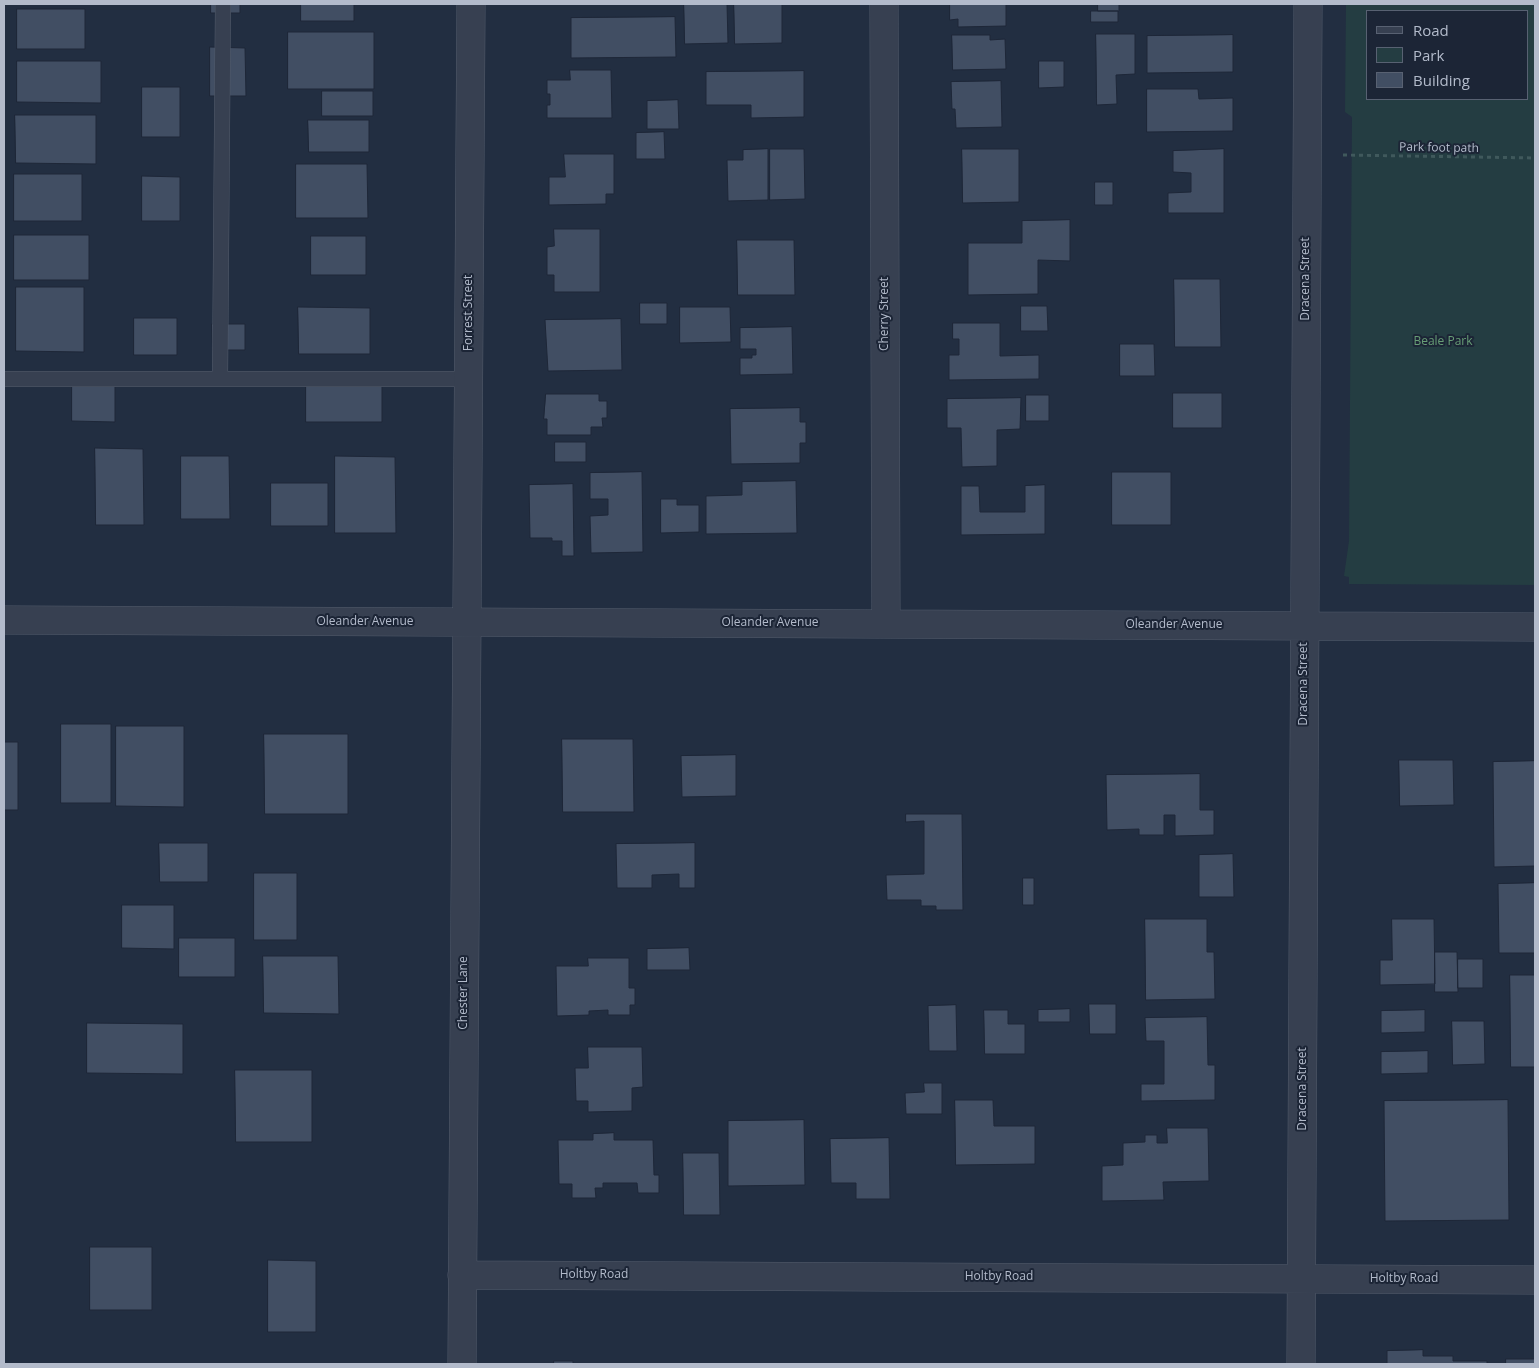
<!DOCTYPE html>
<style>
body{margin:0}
#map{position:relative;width:1539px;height:1368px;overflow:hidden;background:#222e41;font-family:"Open Sans",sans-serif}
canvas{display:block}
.frame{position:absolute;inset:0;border:5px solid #b3bbcb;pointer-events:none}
.legend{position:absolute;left:1366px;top:10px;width:162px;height:90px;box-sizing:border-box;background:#1c2536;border:1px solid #586172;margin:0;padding:6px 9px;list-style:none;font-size:15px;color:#b3bbcb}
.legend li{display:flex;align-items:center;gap:10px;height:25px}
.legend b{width:25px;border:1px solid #586172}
</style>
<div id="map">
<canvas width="1539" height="1368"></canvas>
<div class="frame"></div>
<ul class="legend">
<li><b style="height:6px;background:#374051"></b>Road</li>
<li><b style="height:14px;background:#243d42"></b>Park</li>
<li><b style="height:14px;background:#414e63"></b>Building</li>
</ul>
</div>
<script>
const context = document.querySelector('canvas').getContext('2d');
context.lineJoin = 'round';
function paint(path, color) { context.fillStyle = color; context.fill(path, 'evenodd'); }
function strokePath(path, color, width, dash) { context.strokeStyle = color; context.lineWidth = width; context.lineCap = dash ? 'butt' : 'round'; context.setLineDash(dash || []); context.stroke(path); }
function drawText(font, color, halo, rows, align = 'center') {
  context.font = font + ' "Open Sans",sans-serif'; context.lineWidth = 4; context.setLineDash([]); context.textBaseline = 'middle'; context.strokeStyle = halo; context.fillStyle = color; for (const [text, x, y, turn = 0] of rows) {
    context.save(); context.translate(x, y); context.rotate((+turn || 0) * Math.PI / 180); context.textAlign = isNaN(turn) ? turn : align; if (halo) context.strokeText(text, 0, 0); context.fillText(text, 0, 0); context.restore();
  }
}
const green = new Path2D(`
 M 1346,4 L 1535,4 L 1535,585 L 1349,584 L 1349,577 L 1344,576 L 1349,541 L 1352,117 L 1345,112 ZM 1368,11 L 1528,11 L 1528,99 L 1368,99 Z`);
const building = new Path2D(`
 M 211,4 L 240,4 L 240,13 L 211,13 Z
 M 301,4 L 354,4 L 354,21 L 301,21 Z
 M 684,4 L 727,4 L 728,43 L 685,44 Z
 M 734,4 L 782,4 L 782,43 L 735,44 Z
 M 950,4 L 1006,4 L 1006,26 L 958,27 L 958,19 L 950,20 Z
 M 1098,4 L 1119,4 L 1119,11 L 1098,11 Z
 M 17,9 L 85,9 L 85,49 L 17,49 Z
 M 1091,11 L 1118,11 L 1118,22 L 1091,22 Z
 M 675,17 L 676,57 L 571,58 L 571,18 Z
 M 288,32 L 374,32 L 374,89 L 288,89 Z
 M 1096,34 L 1135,34 L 1135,74 L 1116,75 L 1117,104 L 1097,105 Z
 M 952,35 L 990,35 L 990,40 L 1005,39 L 1006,69 L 953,70 Z
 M 1233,35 L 1233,72 L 1147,73 L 1147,36 Z
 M 210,47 L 245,48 L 246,96 L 210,96 Z
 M 17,61 L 101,61 L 101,103 L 17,102 Z
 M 1039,61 L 1064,61 L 1064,87 L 1039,88 Z
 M 570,70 L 611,70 L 612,118 L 547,118 L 547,105 L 550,105 L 550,94 L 547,94 L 547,80 L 570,80 Z
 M 804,71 L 804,117 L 751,118 L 751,105 L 706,105 L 706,72 Z
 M 1001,81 L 1002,127 L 956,128 L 955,109 L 952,109 L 951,82 Z
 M 142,87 L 180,87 L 180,137 L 142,137 Z
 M 1147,89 L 1198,89 L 1199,99 L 1233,98 L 1233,131 L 1147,132 Z
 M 322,91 L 373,91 L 373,116 L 322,116 Z
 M 678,100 L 679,129 L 647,129 L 647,101 Z
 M 15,115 L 96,115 L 96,164 L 16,163 Z
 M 308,120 L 369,120 L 369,152 L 309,152 Z
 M 664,132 L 665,159 L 636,159 L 636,133 Z
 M 768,149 L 768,200 L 728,201 L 727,160 L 743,160 L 743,150 Z
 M 770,149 L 804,149 L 805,199 L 770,200 Z
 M 962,149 L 1019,149 L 1019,202 L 963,203 Z
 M 1224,149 L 1224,213 L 1168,213 L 1168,193 L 1191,192 L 1191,173 L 1173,172 L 1173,151 Z
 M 564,154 L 614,154 L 614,194 L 606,194 L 606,204 L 549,205 L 549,177 L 565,177 Z
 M 296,164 L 367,164 L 368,218 L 296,218 Z
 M 14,174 L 82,174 L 82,221 L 14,221 Z
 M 142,176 L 180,177 L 180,221 L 142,221 Z
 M 1095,182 L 1113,182 L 1113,205 L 1095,205 Z
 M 1070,220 L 1070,261 L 1038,260 L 1038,294 L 968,295 L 968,243 L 1022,243 L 1022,221 Z
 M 554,229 L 600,229 L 600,292 L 554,292 L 554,275 L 547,275 L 547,247 L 554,246 Z
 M 14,235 L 89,235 L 89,280 L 14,280 Z
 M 311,236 L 366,236 L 366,275 L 311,275 Z
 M 737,240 L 794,240 L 795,295 L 738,295 Z
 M 1174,279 L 1220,279 L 1221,347 L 1175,347 Z
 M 16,287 L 84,287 L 84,352 L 16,351 Z
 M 640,303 L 667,303 L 667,324 L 640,324 Z
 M 1021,306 L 1047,306 L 1048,331 L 1021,331 Z
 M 298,307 L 370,308 L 370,354 L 299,354 Z
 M 680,307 L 730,307 L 731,342 L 680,343 Z
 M 134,318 L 177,318 L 177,355 L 134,355 Z
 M 621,319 L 622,370 L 548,371 L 545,320 Z
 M 953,323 L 1000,323 L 1000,356 L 1039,355 L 1039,379 L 949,380 L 949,355 L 959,355 L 959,339 L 953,339 Z
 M 212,324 L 245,324 L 245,350 L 213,350 Z
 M 792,327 L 793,374 L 740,375 L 740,358 L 752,358 L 752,355 L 756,355 L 756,349 L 740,349 L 740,328 Z
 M 1120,344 L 1154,344 L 1155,376 L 1120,376 Z
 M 72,384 L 115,384 L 115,422 L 72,421 Z
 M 306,384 L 382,385 L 382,422 L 306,422 Z
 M 1173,393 L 1222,393 L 1222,428 L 1173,428 Z
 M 546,394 L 599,394 L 599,401 L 607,401 L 607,418 L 602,418 L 603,427 L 591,427 L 591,435 L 547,435 L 547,419 L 544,419 Z
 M 1026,395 L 1049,395 L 1049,421 L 1026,421 Z
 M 1021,398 L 1020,429 L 997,430 L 997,466 L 962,467 L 961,428 L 947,428 L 947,399 Z
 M 800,408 L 800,422 L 806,422 L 806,443 L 800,443 L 800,463 L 731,464 L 730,409 Z
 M 555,442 L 586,442 L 586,462 L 555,462 Z
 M 95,448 L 143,449 L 144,525 L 96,525 Z
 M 181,456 L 229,456 L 230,519 L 181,519 Z
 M 335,456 L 395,457 L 396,533 L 335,533 Z
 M 642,472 L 643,552 L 591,553 L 590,516 L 608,515 L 608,499 L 590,499 L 590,473 Z
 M 1112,472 L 1171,472 L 1171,525 L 1112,525 Z
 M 796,481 L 797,533 L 706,534 L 706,496 L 742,495 L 742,482 Z
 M 271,483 L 328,483 L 328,526 L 271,526 Z
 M 573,484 L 574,556 L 562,556 L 562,541 L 552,541 L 552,538 L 530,538 L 529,485 Z
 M 1045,485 L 1045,534 L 961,535 L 961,486 L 979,486 L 980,512 L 1025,512 L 1025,486 Z
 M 661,499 L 677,499 L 677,505 L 699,505 L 699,532 L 661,533 Z
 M 61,724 L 111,724 L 111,803 L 61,803 Z
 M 116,726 L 184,726 L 184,807 L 116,806 Z
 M 264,734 L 348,734 L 348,814 L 265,814 Z
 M 562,739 L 633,739 L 634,812 L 563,812 Z
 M 4,742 L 18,742 L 18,810 L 4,810 Z
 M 736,755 L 736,796 L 682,797 L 681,756 Z
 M 1399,760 L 1453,760 L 1454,805 L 1400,806 Z
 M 1535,761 L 1535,866 L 1494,867 L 1493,762 Z
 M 1200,774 L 1200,810 L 1214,810 L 1214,835 L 1175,836 L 1175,815 L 1164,815 L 1164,835 L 1139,835 L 1139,829 L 1107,830 L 1106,775 Z
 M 906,814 L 962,814 L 963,910 L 936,910 L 936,906 L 921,906 L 921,900 L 887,900 L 886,875 L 924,874 L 924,821 L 906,822 Z
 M 159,843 L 208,843 L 208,882 L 160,882 Z
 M 695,843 L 695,888 L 679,888 L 679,874 L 652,875 L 652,888 L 617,888 L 616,844 Z
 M 1233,854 L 1234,897 L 1199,897 L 1199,855 Z
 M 254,873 L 297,873 L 297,940 L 254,940 Z
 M 1023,878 L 1034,878 L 1034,905 L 1023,905 Z
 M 1535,883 L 1535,953 L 1499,953 L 1498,884 Z
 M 122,905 L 174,905 L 174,949 L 122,948 Z
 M 1145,919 L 1207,919 L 1207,952 L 1214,952 L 1215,999 L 1146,1000 Z
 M 1392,919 L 1434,919 L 1435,984 L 1380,985 L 1380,960 L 1392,960 Z
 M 179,938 L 235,938 L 235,977 L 179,977 Z
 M 689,948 L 690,970 L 647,970 L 647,949 Z
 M 1435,952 L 1457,952 L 1458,992 L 1435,992 Z
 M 263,956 L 338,956 L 339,1014 L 264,1013 Z
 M 588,958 L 629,958 L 629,988 L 635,988 L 635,1005 L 630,1005 L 630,1015 L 608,1015 L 608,1010 L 589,1011 L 589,1015 L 557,1016 L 556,966 L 588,966 Z
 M 1458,959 L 1483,959 L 1483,988 L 1458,988 Z
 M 1510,975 L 1535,975 L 1535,1067 L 1511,1067 Z
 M 1089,1004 L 1116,1004 L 1116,1034 L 1090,1034 Z
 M 956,1005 L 957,1051 L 929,1051 L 928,1006 Z
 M 1070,1009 L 1070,1022 L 1038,1022 L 1038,1010 Z
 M 984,1010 L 1008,1010 L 1008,1024 L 1025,1024 L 1025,1054 L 985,1054 Z
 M 1425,1010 L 1425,1032 L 1381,1033 L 1381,1011 Z
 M 1207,1017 L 1208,1065 L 1215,1065 L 1215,1100 L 1141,1101 L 1141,1084 L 1164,1084 L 1164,1041 L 1146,1041 L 1145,1018 Z
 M 1452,1021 L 1484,1021 L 1485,1064 L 1453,1065 Z
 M 87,1023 L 183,1024 L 183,1074 L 87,1073 Z
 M 588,1047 L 642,1047 L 643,1087 L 632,1088 L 632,1111 L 588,1112 L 588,1101 L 576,1101 L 575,1068 L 588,1068 Z
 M 1428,1051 L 1428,1073 L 1381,1074 L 1381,1052 Z
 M 235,1070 L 312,1070 L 312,1142 L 236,1142 Z
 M 924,1083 L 942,1083 L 942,1114 L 906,1114 L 905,1093 L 924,1092 Z
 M 955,1100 L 993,1100 L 994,1126 L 1035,1126 L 1035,1164 L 956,1165 Z
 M 1508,1100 L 1509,1220 L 1385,1221 L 1384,1101 Z
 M 804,1120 L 805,1185 L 728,1186 L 728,1121 Z
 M 1167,1128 L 1208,1128 L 1209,1181 L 1163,1182 L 1164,1200 L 1102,1201 L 1102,1166 L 1123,1165 L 1123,1143 L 1145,1142 L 1145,1135 L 1157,1135 L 1157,1143 L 1167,1143 Z
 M 614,1133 L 614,1140 L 653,1140 L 654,1175 L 659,1175 L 659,1193 L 638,1193 L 637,1183 L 603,1183 L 603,1188 L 595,1188 L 596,1198 L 572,1198 L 572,1184 L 559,1184 L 558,1140 L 593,1140 L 593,1134 Z
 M 889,1138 L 890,1199 L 856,1199 L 856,1183 L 831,1183 L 830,1139 Z
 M 683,1153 L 719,1153 L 720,1215 L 684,1215 Z
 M 90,1247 L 152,1247 L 152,1310 L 90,1310 Z
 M 268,1260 L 316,1261 L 316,1332 L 268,1332 Z
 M 1423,1350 L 1423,1356 L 1453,1356 L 1453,1361 L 1487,1361 L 1487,1364 L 1387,1364 L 1387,1351 Z
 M 1506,1359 L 1535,1359 L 1535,1364 L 1506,1364 Z
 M 554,1361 L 573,1361 L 573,1364 L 554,1364 Z`);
const path = new Path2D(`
 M 1343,155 L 1535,158`);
const lane = new Path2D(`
 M 4,379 L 469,379
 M 220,379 L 223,4`);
const street = new Path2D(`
 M 884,4 L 886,624
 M 4,620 L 1535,627
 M 462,1275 L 1535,1280
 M 462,1364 L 471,4
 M 1301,1364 L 1308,4`);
const streetNames = [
 ["Park foot path",1439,148,1],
 ["Dracena Street",1306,279,-90],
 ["Forrest Street",469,313,-90],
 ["Cherry Street",885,314,-90],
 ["Oleander Avenue",365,622],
 ["Oleander Avenue",770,623],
 ["Oleander Avenue",1174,625],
 ["Dracena Street",1304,684,-90],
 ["Chester Lane",464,993,-90],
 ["Dracena Street",1303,1089,-90],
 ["Holtby Road",594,1275],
 ["Holtby Road",999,1277],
 ["Holtby Road",1404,1279]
];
const parkNames = [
 ["Beale Park",1443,342]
];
paint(green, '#243d42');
paint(building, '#414e63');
strokePath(building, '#1e2738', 1);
strokePath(lane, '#525b6b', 16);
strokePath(street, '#525b6b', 29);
strokePath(path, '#40595c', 3, [4, 4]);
strokePath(lane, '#374051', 15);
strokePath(street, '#374051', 28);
drawText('12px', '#b3bbcb', '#1c2536', streetNames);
drawText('12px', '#689e76', '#1c2536', parkNames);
</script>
